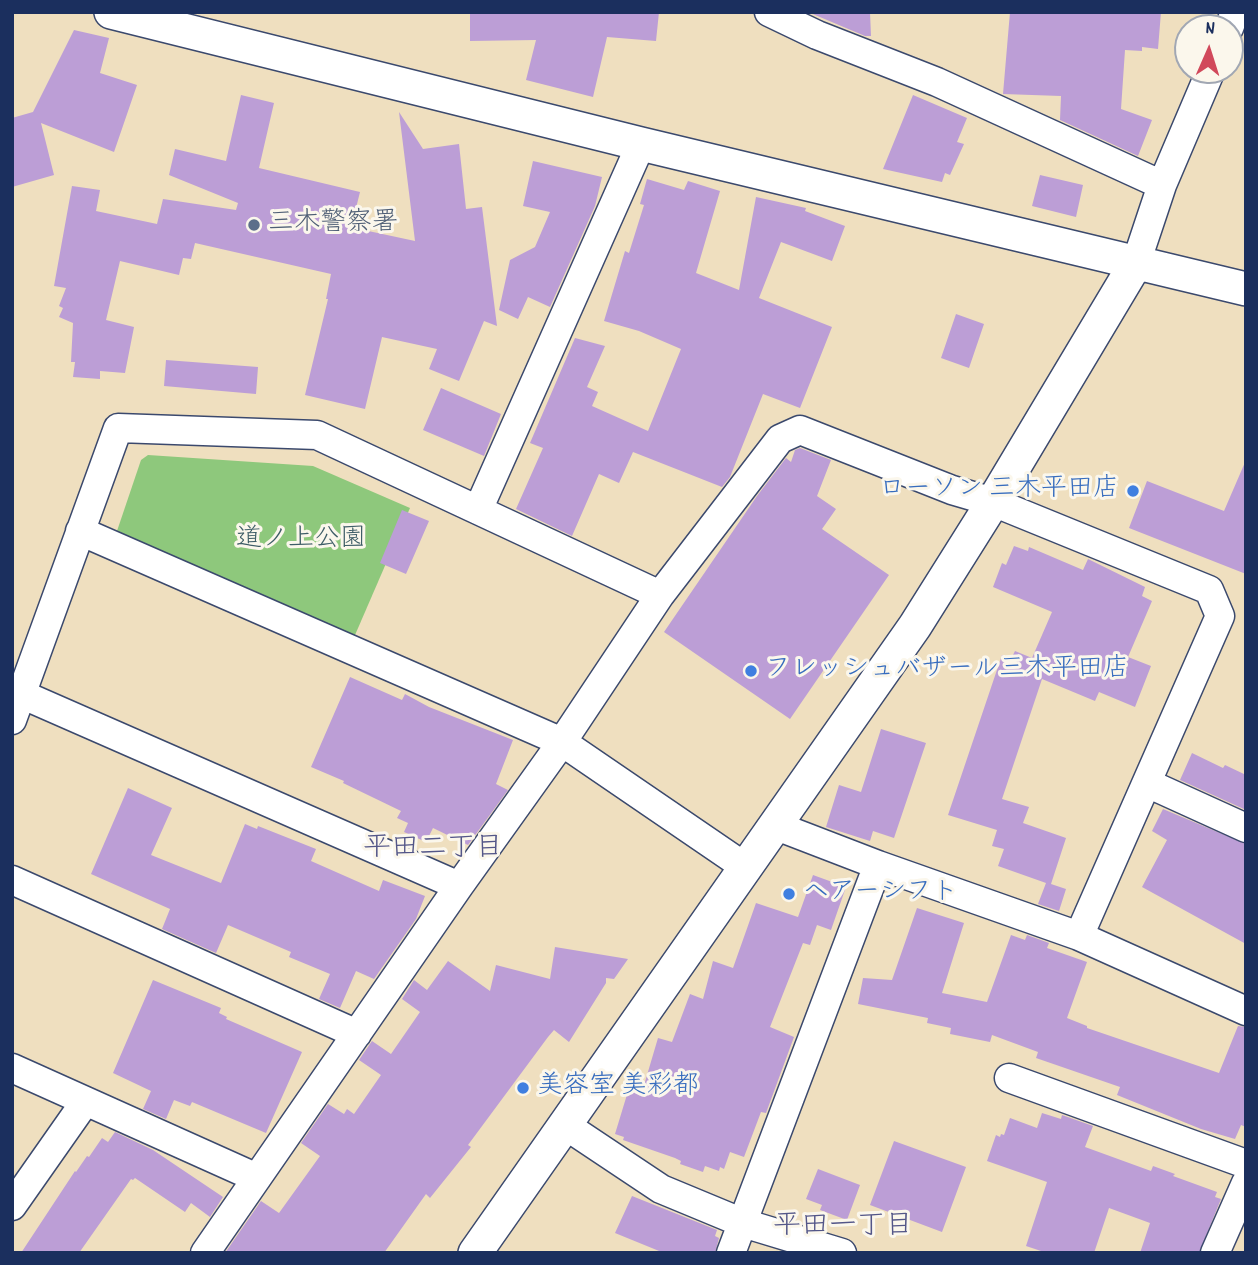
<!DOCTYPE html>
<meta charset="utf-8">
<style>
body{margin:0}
#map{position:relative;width:1258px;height:1265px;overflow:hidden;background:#efdfbf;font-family:Dekko,sans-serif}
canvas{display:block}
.frame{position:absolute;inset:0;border:14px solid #1b2f5e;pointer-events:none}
.north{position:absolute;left:1174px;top:14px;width:70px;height:70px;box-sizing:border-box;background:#fbf7ec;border:2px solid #a1a7b3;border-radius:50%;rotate:3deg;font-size:19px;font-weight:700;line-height:28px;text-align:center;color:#1b2f5e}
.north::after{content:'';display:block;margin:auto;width:24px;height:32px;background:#d1495b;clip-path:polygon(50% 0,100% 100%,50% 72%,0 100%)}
</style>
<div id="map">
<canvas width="1258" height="1265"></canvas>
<div class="frame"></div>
<div class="north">N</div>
</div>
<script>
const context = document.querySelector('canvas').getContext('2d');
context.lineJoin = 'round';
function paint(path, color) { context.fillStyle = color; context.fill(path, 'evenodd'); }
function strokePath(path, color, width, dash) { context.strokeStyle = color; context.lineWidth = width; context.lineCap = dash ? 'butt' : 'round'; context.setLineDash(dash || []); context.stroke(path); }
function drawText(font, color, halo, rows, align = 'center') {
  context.font = font + ' Dekko,"Klee One",sans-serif'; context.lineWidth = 6; context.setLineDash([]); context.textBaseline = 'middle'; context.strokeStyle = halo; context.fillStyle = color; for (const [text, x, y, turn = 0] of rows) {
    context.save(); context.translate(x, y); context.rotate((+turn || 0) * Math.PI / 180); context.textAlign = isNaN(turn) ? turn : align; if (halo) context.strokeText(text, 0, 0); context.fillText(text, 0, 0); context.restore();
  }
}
const green = new Path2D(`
 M 148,455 L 313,466 L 410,508 L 352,642 L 125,544 L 117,531 L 141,460 Z`);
const building = new Path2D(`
 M 470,12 L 659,12 L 656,41 L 607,37 L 593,97 L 526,80 L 536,40 L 470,41 Z
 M 808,12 L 870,12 L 871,36 L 865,36 Z
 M 1010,12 L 1161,12 L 1158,49 L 1142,47 L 1142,51 L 1125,50 L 1121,109 L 1152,120 L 1138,156 L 1060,120 L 1061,96 L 1003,94 Z
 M 74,30 L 109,38 L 100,73 L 137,85 L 114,152 L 41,123 L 54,175 L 12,187 L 12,118 L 33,112 Z
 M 241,95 L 274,103 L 259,168 L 360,192 L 353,220 L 361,222 L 359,229 L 415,241 L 399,112 L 423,149 L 459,144 L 466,209 L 482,207 L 497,326 L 484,321 L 459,381 L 429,369 L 437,349 L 382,337 L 365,409 L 305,395 L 328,299 L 326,299 L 331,274 L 195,243 L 191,259 L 183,258 L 179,275 L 120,261 L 106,320 L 134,327 L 125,373 L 100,371 L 100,379 L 73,377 L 75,362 L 71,362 L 73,323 L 59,317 L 63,308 L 59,306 L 66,288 L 54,286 L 72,186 L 100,190 L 96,211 L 157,224 L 163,199 L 236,210 L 238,203 L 169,175 L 175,149 L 226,161 Z
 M 913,95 L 967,118 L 957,142 L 964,144 L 950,175 L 945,173 L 942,182 L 883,169 Z
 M 533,161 L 602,177 L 595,206 L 550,307 L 528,297 L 518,319 L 499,310 L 510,260 L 535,247 L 550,212 L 523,206 Z
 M 1040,175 L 1083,185 L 1076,217 L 1032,206 Z
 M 647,179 L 684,190 L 688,181 L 720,191 L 696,273 L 739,290 L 756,197 L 806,208 L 805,211 L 845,226 L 832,261 L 781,242 L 759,298 L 832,327 L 800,408 L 763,394 L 730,477 L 722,487 L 633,452 L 619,483 L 599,474 L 572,536 L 516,509 L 543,448 L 530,443 L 575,338 L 605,346 L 587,387 L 598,392 L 592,406 L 648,431 L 681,349 L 639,331 L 604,321 L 625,251 L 629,253 L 644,205 L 640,204 Z
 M 956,314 L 984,324 L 969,368 L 941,358 Z
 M 166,360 L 258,367 L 256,394 L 164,386 Z
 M 441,388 L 501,414 L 484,456 L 423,430 Z
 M 800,448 L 831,460 L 817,496 L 836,509 L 822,529 L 889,575 L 790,719 L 664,632 L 757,496 L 786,458 L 791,462 L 795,450 Z
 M 1246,460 L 1246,574 L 1129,528 L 1147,481 L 1224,511 Z
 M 402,510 L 429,521 L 406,574 L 380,563 Z
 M 1014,546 L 1028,551 L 1029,547 L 1083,570 L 1088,559 L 1145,587 L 1142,596 L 1152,601 L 1128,657 L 1151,666 L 1135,707 L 1099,692 L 1095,701 L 1042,679 L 1002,799 L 1029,807 L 1023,823 L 1066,838 L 1051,884 L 1066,889 L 1059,911 L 1038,904 L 1046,883 L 998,866 L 1004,849 L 992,846 L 997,830 L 948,815 L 1002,655 L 1011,659 L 1015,651 L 1032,658 L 1052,612 L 993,587 L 1002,563 L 1006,565 Z
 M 350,677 L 402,700 L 405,694 L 429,707 L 513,740 L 496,784 L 508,790 L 468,845 L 433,828 L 426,842 L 404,832 L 408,823 L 397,818 L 401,811 L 343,783 L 344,781 L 311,767 Z
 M 881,729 L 926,743 L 894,838 L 873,831 L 870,841 L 826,827 L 839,785 L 861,792 Z
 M 1192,753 L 1223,768 L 1225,765 L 1246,775 L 1246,810 L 1180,780 Z
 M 128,788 L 172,808 L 151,855 L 221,883 L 245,824 L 257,829 L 258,826 L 316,849 L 311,861 L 379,891 L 383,880 L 425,896 L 416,919 L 374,979 L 356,971 L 340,1008 L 319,999 L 330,974 L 289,957 L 291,952 L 228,925 L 216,953 L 162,929 L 170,909 L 91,874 Z
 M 1163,809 L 1246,844 L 1246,944 L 1142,887 L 1167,840 L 1152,831 Z
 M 813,875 L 846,887 L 831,930 L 817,925 L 810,945 L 803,943 L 770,1027 L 794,1037 L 766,1113 L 761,1112 L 744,1157 L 730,1152 L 724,1169 L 720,1167 L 719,1171 L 705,1166 L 703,1172 L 680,1164 L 681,1161 L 675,1158 L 623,1140 L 624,1137 L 615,1134 L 629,1088 L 642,1092 L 658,1038 L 672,1042 L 690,994 L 703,999 L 713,961 L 733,968 L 756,903 L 798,917 Z
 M 917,908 L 964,923 L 942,993 L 987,1002 L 1011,935 L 1025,940 L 1027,935 L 1049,943 L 1047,948 L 1087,962 L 1067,1018 L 1087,1026 L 1087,1028 L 1219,1073 L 1238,1026 L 1246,1027 L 1246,1127 L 1241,1125 L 1235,1139 L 1201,1129 L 1117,1095 L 1120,1087 L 1036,1058 L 1038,1052 L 992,1035 L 990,1042 L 950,1034 L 951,1028 L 927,1023 L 928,1018 L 858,1004 L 863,978 L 892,980 Z
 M 555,947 L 628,959 L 614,979 L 606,978 L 606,983 L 569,1042 L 554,1030 L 548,1037 L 468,1145 L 471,1147 L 430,1198 L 426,1194 L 384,1253 L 225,1253 L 261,1201 L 279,1213 L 320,1156 L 301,1143 L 328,1104 L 344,1114 L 347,1109 L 354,1114 L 381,1075 L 359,1060 L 372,1041 L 391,1054 L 420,1012 L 402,999 L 414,980 L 427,990 L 448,961 L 490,991 L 496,965 L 550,979 Z
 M 153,980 L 221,1008 L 219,1013 L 227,1017 L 226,1019 L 302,1052 L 266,1133 L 192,1102 L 190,1106 L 174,1100 L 166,1119 L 143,1109 L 151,1091 L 113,1073 Z
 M 1042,1113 L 1061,1119 L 1062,1115 L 1093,1126 L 1085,1147 L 1151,1171 L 1153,1166 L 1175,1174 L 1173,1176 L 1217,1192 L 1215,1197 L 1221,1199 L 1199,1253 L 1140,1253 L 1150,1223 L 1109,1208 L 1094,1253 L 1047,1253 L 1026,1246 L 1047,1182 L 987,1161 L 996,1135 L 1000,1137 L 1001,1134 L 1004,1135 L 1010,1118 L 1037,1128 Z
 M 115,1132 L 153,1150 L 223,1197 L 210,1217 L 191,1203 L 185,1212 L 135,1178 L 133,1180 L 131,1179 L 79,1253 L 21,1253 L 75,1171 L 76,1172 L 87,1156 L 89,1157 L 102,1138 L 108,1142 Z
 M 894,1141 L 966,1167 L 942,1232 L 870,1205 Z
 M 818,1169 L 860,1185 L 847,1220 L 820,1210 L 822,1205 L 806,1199 Z
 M 632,1196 L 717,1230 L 715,1236 L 719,1238 L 715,1253 L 664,1253 L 615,1233 Z`);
const minor = new Path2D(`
 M 769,12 L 817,35 L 937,82 L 1162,185
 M 1229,28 L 1235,12
 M 1136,263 L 1162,185 L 1211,70
 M 478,510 L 641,144
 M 80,531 L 562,742 L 745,867
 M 21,694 L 459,886
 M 12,720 L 118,428 L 317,435 L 660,595
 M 1147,783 L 1246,828
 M 774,825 L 878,865
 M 12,880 L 357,1034
 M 1079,936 L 1246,1011
 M 12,1068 L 257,1178
 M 1009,1078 L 1246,1164
 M 565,1125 L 661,1189 L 743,1223 L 842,1253
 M 12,1206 L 85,1102
 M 205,1253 L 459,886 L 562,742 L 660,595 L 780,439 L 800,430 L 952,490 L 993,502 L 1209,590 L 1220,616 L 1079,936 L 878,865 L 731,1253
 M 1215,1253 L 1246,1183`);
const tertiary = new Path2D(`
 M 111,12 L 641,144 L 1246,289
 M 475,1253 L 915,626 L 993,502 L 1136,263`);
const markers = [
 [254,225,7,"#5c6f8a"],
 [1133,491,7,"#3f7fe0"],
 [751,671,7,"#3f7fe0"],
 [789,894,7,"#3f7fe0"],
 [523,1088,7,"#3f7fe0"]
];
const serviceNames = [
 ["三木警察署",268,225]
];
const shopNames = [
 ["ローソン 三木平田店",1119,491,"right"],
 ["フレッシュバザール三木平田店",765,671],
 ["ヘアーシフト",803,894],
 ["美容室 美彩都",537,1088]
];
const parkNames = [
 ["道ノ上公園",301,541]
];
const neighbourhoodNames = [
 ["平田二丁目",433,851],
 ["平田一丁目",843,1229]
];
paint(green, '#8ec87c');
paint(building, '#bc9ed6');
strokePath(minor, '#3b496d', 31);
strokePath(tertiary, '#3b496d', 36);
strokePath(minor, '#fff', 28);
strokePath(tertiary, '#fff', 33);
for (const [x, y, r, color] of markers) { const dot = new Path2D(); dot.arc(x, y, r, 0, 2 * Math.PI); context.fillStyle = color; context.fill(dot); strokePath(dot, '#fbf7ec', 2.5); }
drawText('26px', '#4e5e75', '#fbf7ec', serviceNames, 'left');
drawText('26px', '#366cbe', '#fbf7ec', shopNames, 'left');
drawText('26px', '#3e5d67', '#fbf7ec', parkNames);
drawText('28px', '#535688', '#fbf7ec', neighbourhoodNames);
</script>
